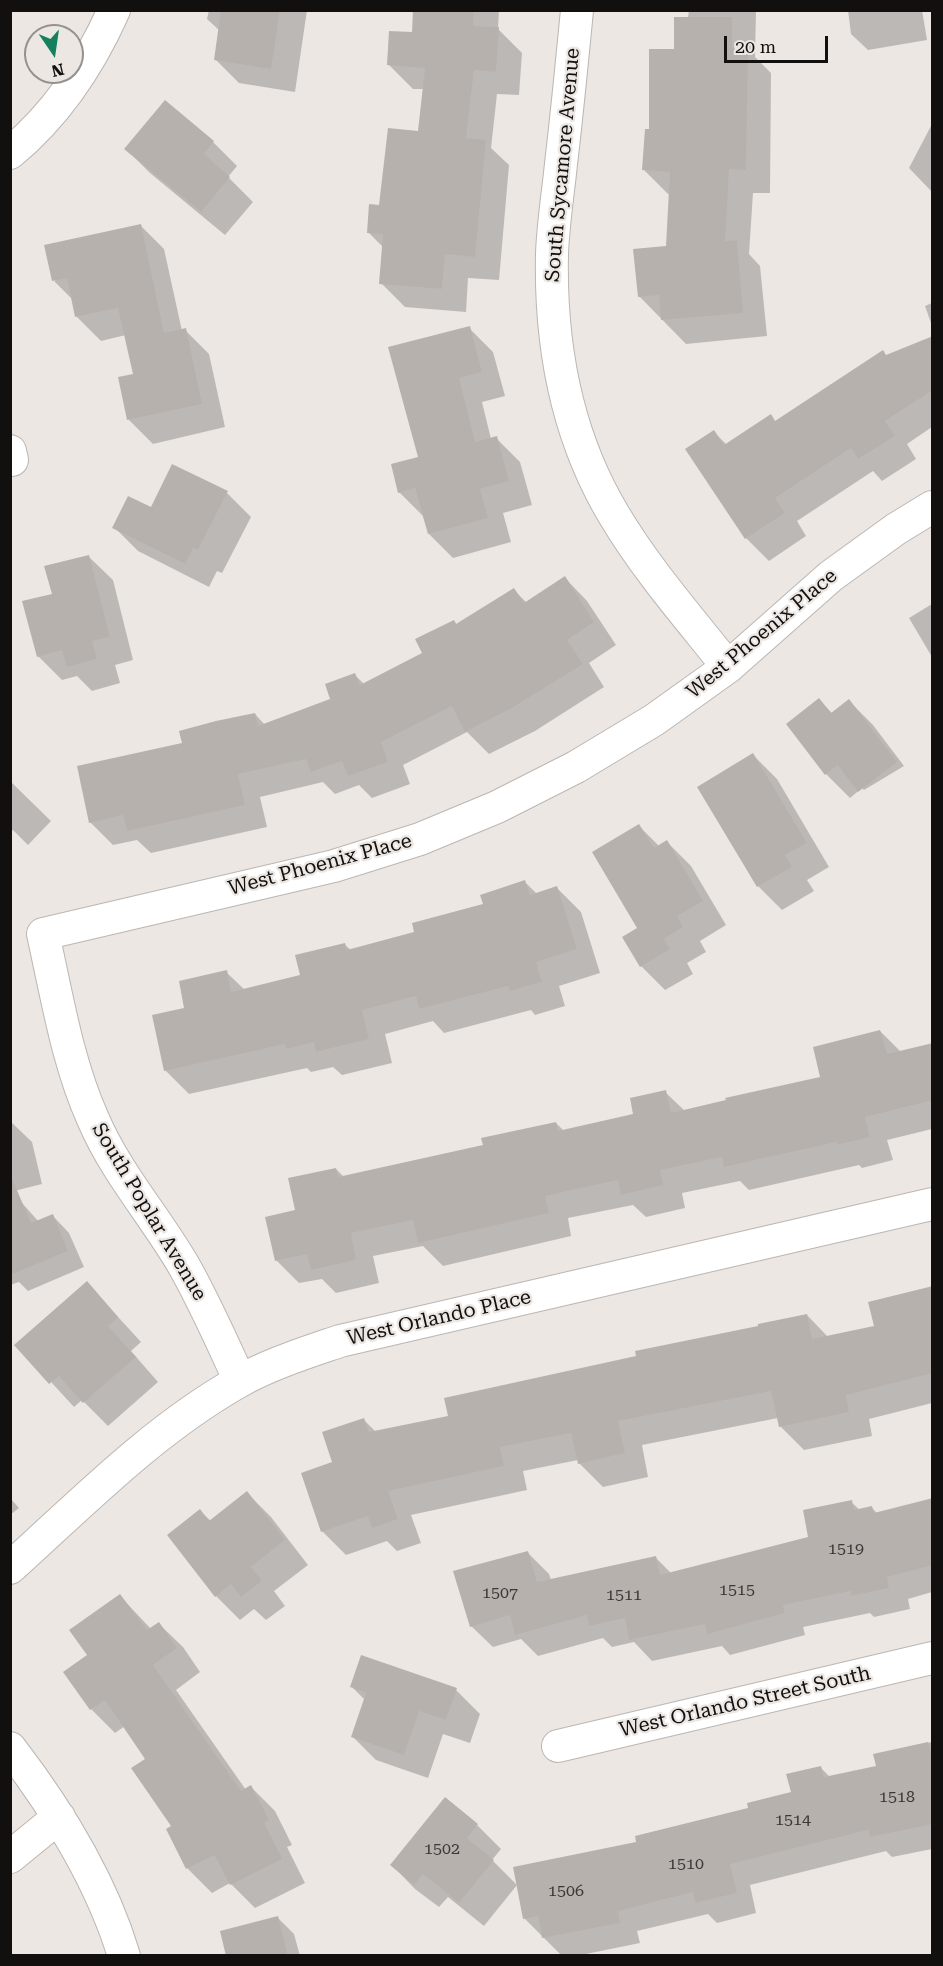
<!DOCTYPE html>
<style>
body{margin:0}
#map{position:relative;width:943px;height:1966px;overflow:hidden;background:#ece7e3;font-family:"Roboto Serif",serif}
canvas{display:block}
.frame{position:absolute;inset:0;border:12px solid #12100f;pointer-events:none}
.north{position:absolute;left:24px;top:24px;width:60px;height:60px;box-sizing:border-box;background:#ece7e3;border:2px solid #95918e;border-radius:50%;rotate:167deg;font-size:16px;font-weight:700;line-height:24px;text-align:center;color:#12100f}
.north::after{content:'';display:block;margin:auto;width:21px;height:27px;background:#14805d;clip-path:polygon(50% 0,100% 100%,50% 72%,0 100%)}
.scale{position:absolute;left:724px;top:36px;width:104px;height:27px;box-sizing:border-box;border:3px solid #12100f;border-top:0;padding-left:8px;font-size:18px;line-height:21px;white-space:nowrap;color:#12100f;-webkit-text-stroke:4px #ece7e3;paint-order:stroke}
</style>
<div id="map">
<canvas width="943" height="1966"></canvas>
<div class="frame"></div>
<div class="north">N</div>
<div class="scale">20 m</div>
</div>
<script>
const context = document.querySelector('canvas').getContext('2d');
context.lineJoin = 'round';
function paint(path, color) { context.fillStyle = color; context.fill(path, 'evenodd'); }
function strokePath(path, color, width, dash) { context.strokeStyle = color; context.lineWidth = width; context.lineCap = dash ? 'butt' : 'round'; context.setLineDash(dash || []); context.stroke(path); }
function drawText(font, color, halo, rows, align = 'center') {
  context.font = font + ' "Roboto Serif",serif'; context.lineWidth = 4.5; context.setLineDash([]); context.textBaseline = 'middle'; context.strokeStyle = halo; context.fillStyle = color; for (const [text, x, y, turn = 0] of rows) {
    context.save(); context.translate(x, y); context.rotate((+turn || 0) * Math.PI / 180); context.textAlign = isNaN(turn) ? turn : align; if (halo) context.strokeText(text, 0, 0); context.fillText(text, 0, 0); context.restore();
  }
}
const shadow = new Path2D(`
 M 209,10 L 307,10 L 295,92 L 239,83 L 215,59 L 220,31 L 207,19 Z
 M 415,10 L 499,10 L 498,29 L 522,53 L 519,95 L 497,94 L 491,148 L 509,165 L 499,280 L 468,278 L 466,312 L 405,307 L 381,283 L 383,247 L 368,232 L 419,133 L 424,89 L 413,89 L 389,65 L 413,33 Z
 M 689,10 L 756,10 L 755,57 L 771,73 L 770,193 L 753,193 L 749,254 L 760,266 L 767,336 L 686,344 L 639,296 L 668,248 L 670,194 L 668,194 L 644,170 L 650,130 L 675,50 L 688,18 Z
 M 848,10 L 922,10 L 927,40 L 868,50 L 851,34 Z
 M 165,102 L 213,142 L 237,166 L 228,177 L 253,202 L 225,235 L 150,173 L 126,149 Z
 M 932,124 L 932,192 L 909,168 Z
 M 140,225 L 164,249 L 182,331 L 185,330 L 209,354 L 225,427 L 153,444 L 129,420 L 135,375 L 126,335 L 101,341 L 77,317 L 73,300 L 54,281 Z
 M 932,303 L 932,326 L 925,306 Z
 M 469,328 L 493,352 L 505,396 L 482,402 L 491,439 L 496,438 L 520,462 L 532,505 L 503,513 L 511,542 L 453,558 L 429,534 L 423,516 L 399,492 L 420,458 Z
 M 932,338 L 932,427 L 907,444 L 916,459 L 882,481 L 873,471 L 797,521 L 806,536 L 769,561 L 746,538 L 714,432 L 727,445 L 771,416 L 776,422 L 887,356 Z
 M 227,493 L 251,517 L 222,573 L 217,571 L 209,587 L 138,551 L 114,527 L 151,509 Z
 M 88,556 L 113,580 L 133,660 L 115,665 L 120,683 L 92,691 L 77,676 L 62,680 L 38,656 L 53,595 Z
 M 565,578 L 587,601 L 616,645 L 589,663 L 604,687 L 535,731 L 489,754 L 467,732 L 403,765 L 410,784 L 372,798 L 359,785 L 335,794 L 323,782 L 260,797 L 267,827 L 151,853 L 137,840 L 113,845 L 90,822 L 184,744 L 255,714 L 265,725 L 332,700 L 354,674 L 365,685 L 424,654 L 454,621 L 457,625 L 514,590 L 527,603 Z
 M 932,604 L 932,657 L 909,618 Z
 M 819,700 L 833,714 L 849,701 L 873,725 L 904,766 L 864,790 L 862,788 L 850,798 L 826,774 Z
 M 753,755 L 777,779 L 829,867 L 807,880 L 814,891 L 782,910 L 758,886 Z
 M 10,781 L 51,821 L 28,845 L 13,830 L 10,833 Z
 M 639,826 L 659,846 L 667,842 L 691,866 L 726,925 L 700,941 L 706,952 L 687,963 L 693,974 L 665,990 L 641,966 L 639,929 Z
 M 525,882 L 537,894 L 557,888 L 581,912 L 600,973 L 559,986 L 565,1006 L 535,1015 L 531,1010 L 444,1033 L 433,1021 L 385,1034 L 392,1063 L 342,1075 L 333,1067 L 311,1072 L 307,1068 L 189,1094 L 165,1070 L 186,1009 L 226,972 L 245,990 L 302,976 L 345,945 L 351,950 L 416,933 L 485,905 Z
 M 880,1031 L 901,1052 L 932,1044 L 932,1129 L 887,1140 L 893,1160 L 862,1168 L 859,1165 L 749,1190 L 740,1181 L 682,1193 L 685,1208 L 646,1217 L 633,1205 L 568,1218 L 571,1236 L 443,1266 L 423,1246 L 373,1256 L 379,1283 L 336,1293 L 322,1279 L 299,1283 L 276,1260 L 297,1211 L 336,1169 L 344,1177 L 485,1146 L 556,1123 L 564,1131 L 635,1115 L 665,1092 L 685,1111 L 822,1078 Z
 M 10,1121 L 32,1142 L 42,1184 L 10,1192 Z
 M 22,1203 L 39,1222 L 53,1216 L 69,1233 L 84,1267 L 28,1291 L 19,1282 L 10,1285 L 10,1208 Z
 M 87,1283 L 141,1342 L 131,1351 L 158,1382 L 108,1426 L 82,1400 L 74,1407 L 17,1345 Z
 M 932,1287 L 932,1403 L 869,1419 L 872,1436 L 804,1450 L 780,1426 L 778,1418 L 642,1445 L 648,1477 L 603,1487 L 579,1463 L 578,1460 L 523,1471 L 527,1490 L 411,1515 L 421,1543 L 397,1551 L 387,1541 L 346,1555 L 322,1531 L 334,1463 L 364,1420 L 376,1432 L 450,1417 L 638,1357 L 807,1315 L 828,1337 L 876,1327 Z
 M 247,1493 L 271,1517 L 308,1565 L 274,1591 L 285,1606 L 266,1620 L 254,1609 L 240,1620 L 216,1596 L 200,1511 L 211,1521 Z
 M 10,1498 L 19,1508 L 10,1515 Z
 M 932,1499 L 932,1592 L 908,1599 L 910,1609 L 874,1617 L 870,1613 L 803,1627 L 805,1635 L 730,1655 L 722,1646 L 652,1661 L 634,1642 L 612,1647 L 603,1638 L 538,1656 L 521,1639 L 493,1647 L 471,1626 L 527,1552 L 549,1574 L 551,1580 L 655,1557 L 672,1574 L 810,1538 L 851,1502 L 860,1510 L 872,1508 L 878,1514 Z
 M 120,1596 L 151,1629 L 159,1624 L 183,1647 L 200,1672 L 176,1690 L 246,1790 L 251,1787 L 275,1811 L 292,1845 L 287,1847 L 305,1883 L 255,1908 L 230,1883 L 212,1893 L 188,1869 L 168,1829 L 173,1827 L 147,1760 L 125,1726 L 115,1733 L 91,1709 L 89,1655 Z
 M 352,1687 L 456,1690 L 480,1714 L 470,1743 L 443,1734 L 428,1778 L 376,1760 L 352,1736 L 365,1700 Z
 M 932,1742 L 932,1849 L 892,1857 L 886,1851 L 750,1885 L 756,1913 L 717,1923 L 708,1914 L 637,1931 L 640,1943 L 576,1956 L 562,1956 L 524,1918 L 638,1843 L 750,1809 L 792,1794 L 821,1768 L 830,1777 L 877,1768 L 875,1755 Z
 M 477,1825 L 501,1849 L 492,1860 L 517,1885 L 484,1926 L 448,1897 L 439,1907 L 415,1889 L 392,1865 Z
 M 278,1918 L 294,1934 L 300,1956 L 227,1956 Z`);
const building = new Path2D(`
 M 221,10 L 280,10 L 271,69 L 214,60 Z
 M 413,10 L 474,10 L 473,26 L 499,27 L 496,72 L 474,70 L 466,138 L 486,140 L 475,257 L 445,254 L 442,289 L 379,284 L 383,234 L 367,233 L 369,204 L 379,205 L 388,128 L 418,131 L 425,68 L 387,65 L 389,31 L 412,32 Z
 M 674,17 L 732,17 L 732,47 L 748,48 L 746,170 L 729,169 L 725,241 L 737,240 L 743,313 L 661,320 L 659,295 L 638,297 L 633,249 L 666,246 L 670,172 L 642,170 L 645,129 L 649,129 L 649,49 L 674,49 Z
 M 165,100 L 214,141 L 204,154 L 230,177 L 201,212 L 124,149 Z
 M 141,224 L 164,333 L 186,328 L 202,404 L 127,420 L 118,377 L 133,374 L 118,308 L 75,317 L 67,278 L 52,281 L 44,245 Z
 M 470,326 L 482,372 L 459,378 L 475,442 L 497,436 L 509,481 L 480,489 L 488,518 L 428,534 L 415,488 L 398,493 L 391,464 L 418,457 L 388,347 Z
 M 933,336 L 933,390 L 885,421 L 895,436 L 858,459 L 851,448 L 775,498 L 785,513 L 745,539 L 685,449 L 714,430 L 724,445 L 771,414 L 775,421 L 883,350 L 886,355 Z
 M 172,464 L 228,491 L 198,550 L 193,548 L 185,564 L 112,528 L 128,496 L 151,507 Z
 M 89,555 L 110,637 L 92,641 L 97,659 L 67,667 L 62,650 L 37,657 L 22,601 L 52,594 L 44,566 Z
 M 565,576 L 594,622 L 567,640 L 583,664 L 512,708 L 465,732 L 452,706 L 381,742 L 388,762 L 348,776 L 342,761 L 311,772 L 306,759 L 238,774 L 245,805 L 127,831 L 123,815 L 89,823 L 77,766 L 182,743 L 179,731 L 216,721 L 255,713 L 258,726 L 330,699 L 325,684 L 355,673 L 360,685 L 422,653 L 415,639 L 454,620 L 456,624 L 514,588 L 524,603 Z
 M 819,698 L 831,713 L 849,699 L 897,762 L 858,792 L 838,765 L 825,775 L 786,724 Z
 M 753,753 L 807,843 L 785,855 L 792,867 L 757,887 L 697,787 Z
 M 639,824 L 654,848 L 667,840 L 703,901 L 677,916 L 683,927 L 664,939 L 670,949 L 640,967 L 622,937 L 637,928 L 592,852 Z
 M 525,880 L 530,895 L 557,886 L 577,949 L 536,962 L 542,982 L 510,991 L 508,986 L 419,1009 L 416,996 L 362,1010 L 369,1039 L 316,1052 L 314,1042 L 286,1049 L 285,1044 L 164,1071 L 152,1015 L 184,1008 L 179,981 L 227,970 L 231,992 L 300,975 L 295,955 L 345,943 L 347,950 L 414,932 L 412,923 L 483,904 L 480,895 Z
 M 880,1030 L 887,1054 L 933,1043 L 933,1100 L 865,1117 L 870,1137 L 837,1145 L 836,1142 L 724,1167 L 722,1157 L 660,1170 L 663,1185 L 621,1195 L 618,1180 L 545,1196 L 549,1213 L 418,1243 L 413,1220 L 351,1233 L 356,1260 L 311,1270 L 307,1254 L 275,1261 L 265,1217 L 295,1210 L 288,1178 L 336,1168 L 338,1177 L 483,1145 L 481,1138 L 556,1122 L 558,1131 L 633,1114 L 630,1098 L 666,1090 L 671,1113 L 726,1100 L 725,1098 L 820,1077 L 813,1047 Z
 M 10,1174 L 31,1223 L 53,1214 L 68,1251 L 10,1275 Z
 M 87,1281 L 118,1317 L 108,1326 L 136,1357 L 83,1403 L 59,1376 L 49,1384 L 14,1345 Z
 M 933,1286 L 933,1373 L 846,1395 L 849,1412 L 779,1427 L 771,1391 L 618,1421 L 625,1453 L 578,1464 L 571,1433 L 500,1447 L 504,1466 L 388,1491 L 398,1519 L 372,1528 L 368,1516 L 321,1532 L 301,1473 L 332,1462 L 322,1432 L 364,1418 L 369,1432 L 448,1416 L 444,1398 L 636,1356 L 635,1351 L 758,1326 L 758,1324 L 807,1314 L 812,1339 L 874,1326 L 868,1302 Z
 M 247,1491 L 285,1540 L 251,1567 L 262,1581 L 241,1597 L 231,1584 L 215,1597 L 167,1535 L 200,1509 L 209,1521 Z
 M 933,1498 L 933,1565 L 887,1577 L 889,1588 L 851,1596 L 851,1591 L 783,1605 L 785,1613 L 707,1634 L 705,1624 L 629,1640 L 625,1618 L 589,1626 L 587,1615 L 515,1635 L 510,1615 L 470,1627 L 453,1571 L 528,1551 L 537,1582 L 656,1556 L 660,1575 L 808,1537 L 803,1510 L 852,1500 L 854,1510 L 872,1506 L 874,1513 Z
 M 120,1594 L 147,1630 L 159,1622 L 177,1648 L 153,1665 L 241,1791 L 251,1785 L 269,1820 L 264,1823 L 282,1859 L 230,1885 L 215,1855 L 186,1869 L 166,1829 L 171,1826 L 131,1768 L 145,1759 L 105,1700 L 90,1710 L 63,1672 L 87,1655 L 69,1630 Z
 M 361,1655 L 457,1688 L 446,1720 L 419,1711 L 404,1755 L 351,1737 L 366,1693 L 350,1687 Z
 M 928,1742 L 933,1760 L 933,1824 L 870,1837 L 868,1830 L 730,1864 L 737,1893 L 695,1903 L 693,1892 L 618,1911 L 620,1923 L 542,1938 L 538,1916 L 523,1919 L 513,1867 L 636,1842 L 635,1836 L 748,1808 L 747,1803 L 791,1792 L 786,1774 L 821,1766 L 824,1777 L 876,1766 L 873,1754 Z
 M 445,1797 L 478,1824 L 467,1838 L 494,1860 L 459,1903 L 423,1874 L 414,1885 L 390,1865 Z
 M 278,1916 L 288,1956 L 226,1956 L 220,1931 Z`);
const minor = new Path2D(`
 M 577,10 C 572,62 567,113 561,164 C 558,194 553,224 552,254 C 550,346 566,435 614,515 C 646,569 689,618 728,667
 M 10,153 C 56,115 90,64 114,10
 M 10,451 L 12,460
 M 240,1381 C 222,1342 205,1303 184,1266 C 155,1216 116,1173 93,1119 C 67,1061 57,996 43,934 L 334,866 L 420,839 L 497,807 L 576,767 L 654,720 L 728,667 L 831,576 L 896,529 L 932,507
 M 10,1568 C 83,1502 152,1431 238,1382 C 270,1364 305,1353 340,1341 L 932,1204
 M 558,1746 L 932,1658
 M 10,1748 C 57,1809 102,1883 124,1956
 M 10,1857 L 59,1817`);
const numberNames = [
 ["1519",846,1549],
 ["1515",737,1590],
 ["1507",500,1593],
 ["1511",624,1595],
 ["1518",897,1797],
 ["1514",793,1820],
 ["1502",442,1849],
 ["1510",686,1864],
 ["1506",566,1891]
];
const streetNames = [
 ["South Sycamore Avenue",563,165,-85],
 ["West Phoenix Place",762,634,-40],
 ["West Phoenix Place",320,865,-15],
 ["South Poplar Avenue",149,1212,59],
 ["West Orlando Place",439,1318,-13],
 ["West Orlando Street South",745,1702,-13]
];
paint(shadow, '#0003');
paint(building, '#b7b1ae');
strokePath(minor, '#bcb6b3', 34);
strokePath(minor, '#fff', 32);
drawText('16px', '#3b3837', null, numberNames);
drawText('20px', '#12100f', '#ece7e3', streetNames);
</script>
